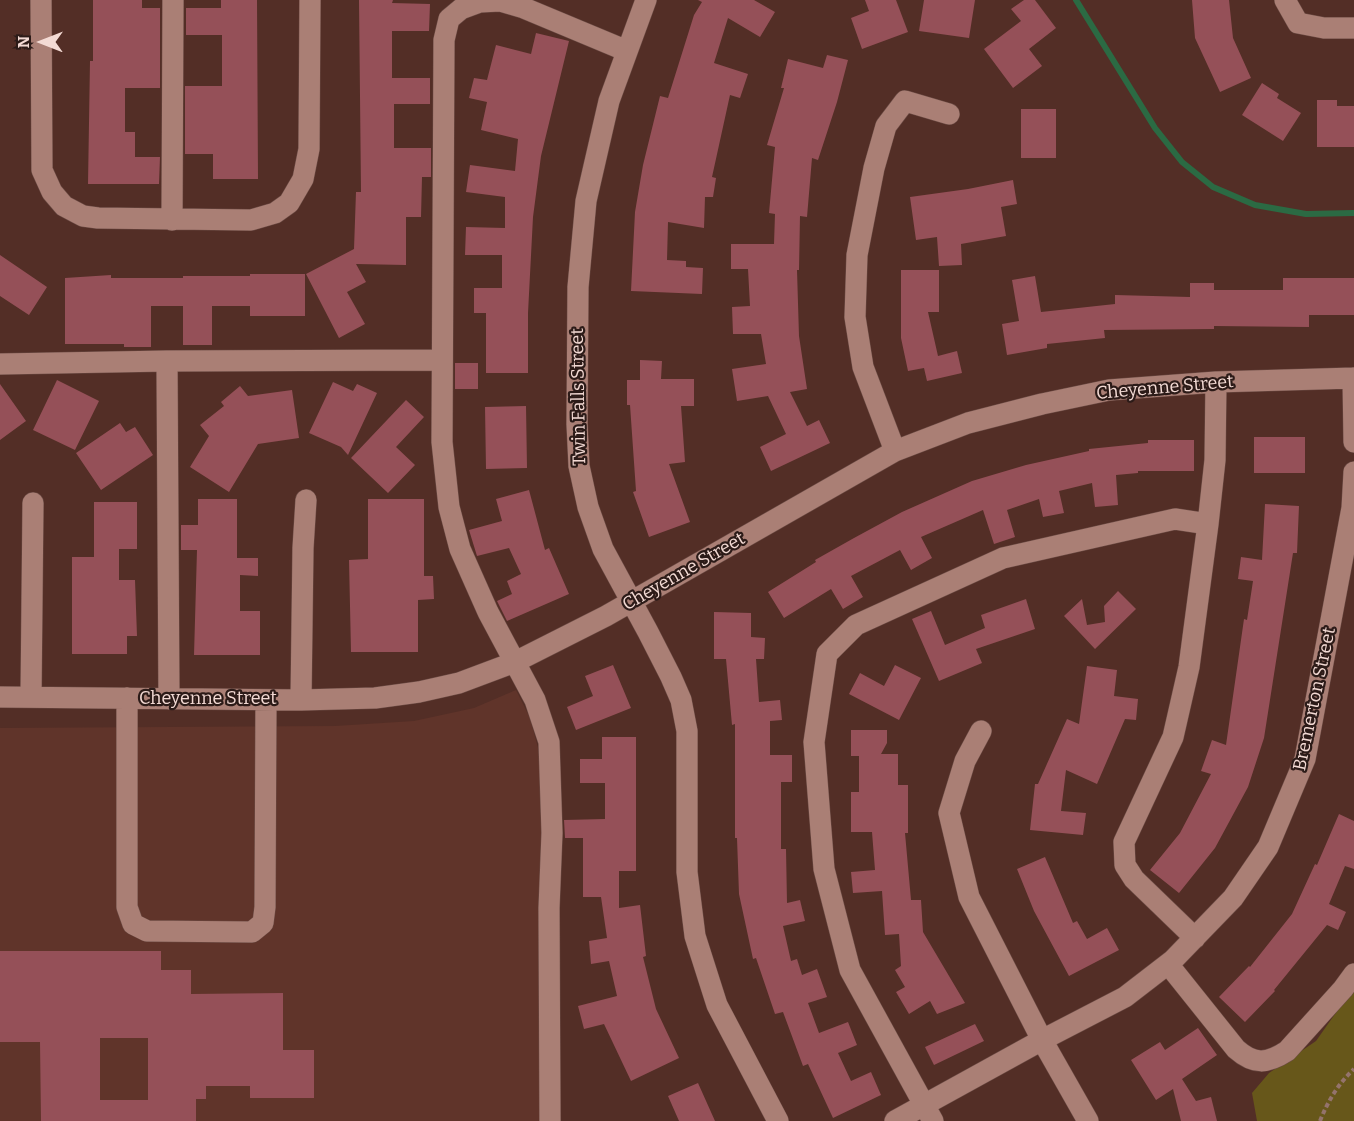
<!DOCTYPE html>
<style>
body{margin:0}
#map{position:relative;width:1354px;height:1121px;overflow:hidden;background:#532e26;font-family:Bitter,serif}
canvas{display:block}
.north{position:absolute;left:12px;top:12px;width:60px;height:60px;-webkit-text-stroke:4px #2c1b18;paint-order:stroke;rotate:270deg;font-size:16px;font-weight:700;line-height:24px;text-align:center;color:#f3dad4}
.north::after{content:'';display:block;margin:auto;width:21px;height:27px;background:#f3dad4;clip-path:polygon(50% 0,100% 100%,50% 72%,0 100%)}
</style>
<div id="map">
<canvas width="1354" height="1121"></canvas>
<div class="north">N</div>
</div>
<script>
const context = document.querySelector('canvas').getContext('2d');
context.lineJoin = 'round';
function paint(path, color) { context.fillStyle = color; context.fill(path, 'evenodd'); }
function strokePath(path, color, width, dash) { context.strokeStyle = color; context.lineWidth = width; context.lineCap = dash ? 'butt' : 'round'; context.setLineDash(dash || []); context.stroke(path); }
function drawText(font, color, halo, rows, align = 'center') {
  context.font = font + ' Bitter,serif'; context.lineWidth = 4.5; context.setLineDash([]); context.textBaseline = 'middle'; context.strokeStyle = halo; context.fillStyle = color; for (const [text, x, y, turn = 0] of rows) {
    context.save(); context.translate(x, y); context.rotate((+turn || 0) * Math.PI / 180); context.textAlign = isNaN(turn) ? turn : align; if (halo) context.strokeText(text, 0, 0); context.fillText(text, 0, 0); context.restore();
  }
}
const built = new Path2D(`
 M 516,690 L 530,718 L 541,759 L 541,1121 L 0,1121 L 0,728 L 335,726 L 414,721 L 474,708 Z`);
const green = new Path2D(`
 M 1354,987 L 1354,1121 L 1257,1121 L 1252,1093 L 1269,1073 L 1316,1041 Z`);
const stream = new Path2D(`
 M 1076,0 L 1155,128 L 1182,162 L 1213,187 L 1255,205 L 1306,214 L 1354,213`);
const building = new Path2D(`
 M 93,0 L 142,0 L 142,8 L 160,8 L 160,88 L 125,88 L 125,132 L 135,132 L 135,157 L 160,157 L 159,184 L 88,184 L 90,61 L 93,61 Z
 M 221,0 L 257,0 L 258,179 L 213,179 L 213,154 L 185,154 L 185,86 L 222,86 L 222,35 L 186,35 L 186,8 L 221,8 Z
 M 359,0 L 393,0 L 392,3 L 430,4 L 429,31 L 392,31 L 392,78 L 430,78 L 430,104 L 394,104 L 394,148 L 431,148 L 431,177 L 422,177 L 421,217 L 406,217 L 406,265 L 356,264 L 366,282 L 347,292 L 365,324 L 339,338 L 306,274 L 354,249 L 356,192 L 361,192 Z
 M 698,0 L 754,0 L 775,12 L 760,37 L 728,18 L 714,63 L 748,74 L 740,98 L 730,95 L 712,177 L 716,178 L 713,197 L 705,197 L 704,228 L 668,222 L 667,260 L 686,261 L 686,267 L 703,268 L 702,294 L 631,291 L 635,212 L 643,165 L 660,96 L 668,98 L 694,15 L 702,2 Z
 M 865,0 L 896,0 L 908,32 L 862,49 L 851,18 L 869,11 Z
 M 924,0 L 975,0 L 969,38 L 919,31 Z
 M 1024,0 L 1035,0 L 1056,28 L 1029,49 L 1042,66 L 1013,88 L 984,49 L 1021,21 L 1011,9 Z
 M 1192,0 L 1229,0 L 1233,38 L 1251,78 L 1220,92 L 1195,38 Z
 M 536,33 L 569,41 L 541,156 L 533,217 L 528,313 L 528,373 L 486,373 L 486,313 L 474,313 L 474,288 L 502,288 L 502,255 L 465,255 L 466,227 L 505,228 L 505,197 L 466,192 L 470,165 L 515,171 L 518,139 L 481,130 L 487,102 L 469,98 L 474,78 L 487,80 L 496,45 L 531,54 Z
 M 827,55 L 848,60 L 837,102 L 818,160 L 812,158 L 807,217 L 800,216 L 799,270 L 797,270 L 799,336 L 807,389 L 790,392 L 807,426 L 819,420 L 830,443 L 771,471 L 760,447 L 786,434 L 768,396 L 737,401 L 732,369 L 766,364 L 761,334 L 733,334 L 732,307 L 750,306 L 748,269 L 731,269 L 731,244 L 774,244 L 775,214 L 769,213 L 775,147 L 767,145 L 784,88 L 781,88 L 788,59 L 823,68 Z
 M 1262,83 L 1279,94 L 1277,98 L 1301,113 L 1283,141 L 1242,115 Z
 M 1317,100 L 1337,100 L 1337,106 L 1354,106 L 1354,147 L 1317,147 Z
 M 1021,109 L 1056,109 L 1056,158 L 1021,158 Z
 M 1013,180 L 1017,204 L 1001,207 L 1006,236 L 961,244 L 962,265 L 939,266 L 937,237 L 916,240 L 910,197 L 968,189 Z
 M 0,255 L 47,287 L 29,315 L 0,296 Z
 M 901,270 L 939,270 L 939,312 L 928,312 L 938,356 L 957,351 L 962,373 L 927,381 L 924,368 L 908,371 L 901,338 Z
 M 250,274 L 305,274 L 305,316 L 250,316 L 250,306 L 212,306 L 212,345 L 183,345 L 183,306 L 151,306 L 151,347 L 124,347 L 124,344 L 65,344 L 65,278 L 111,275 L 111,278 L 183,278 L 183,276 L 250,276 Z
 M 1035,276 L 1041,312 L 1115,304 L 1115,295 L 1190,297 L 1190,283 L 1214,283 L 1214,290 L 1283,290 L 1283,278 L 1354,278 L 1354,315 L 1309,315 L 1309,327 L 1214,326 L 1214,329 L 1104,330 L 1105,338 L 1047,344 L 1047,348 L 1007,355 L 1002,324 L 1019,321 L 1012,280 Z
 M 640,360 L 662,361 L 661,379 L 694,379 L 694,406 L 681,406 L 685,462 L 669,464 L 690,522 L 649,537 L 633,492 L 636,491 L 630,405 L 627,405 L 627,380 L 640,380 Z
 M 455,363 L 478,363 L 478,389 L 455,389 Z
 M 57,380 L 99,401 L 75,450 L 33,430 Z
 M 333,382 L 353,391 L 357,384 L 377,393 L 348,455 L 341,447 L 309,433 Z
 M 0,384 L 26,421 L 0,440 Z
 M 240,386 L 248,396 L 292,390 L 299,438 L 258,444 L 229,492 L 190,467 L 209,436 L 200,425 L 224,406 L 221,402 Z
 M 406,400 L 424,417 L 396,447 L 415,465 L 388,493 L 351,458 Z
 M 526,406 L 527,468 L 486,469 L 485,407 Z
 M 120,423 L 126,432 L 135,427 L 153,455 L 101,490 L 76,453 Z
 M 1254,437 L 1305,437 L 1305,473 L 1254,473 Z
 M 1148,440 L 1194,440 L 1194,471 L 1138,471 L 1138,473 L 1116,475 L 1118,505 L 1095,507 L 1092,483 L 1059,491 L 1064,513 L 1043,517 L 1039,499 L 1007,510 L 1015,537 L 994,544 L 983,510 L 921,537 L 932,558 L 911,570 L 900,550 L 851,576 L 863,597 L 843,609 L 831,589 L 784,618 L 768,592 L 816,562 L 815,560 L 854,538 L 902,512 L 972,481 L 1026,465 L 1089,451 L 1089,449 L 1148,443 Z
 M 529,490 L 545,550 L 549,548 L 569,594 L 507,621 L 497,601 L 512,594 L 507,581 L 521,574 L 509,548 L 477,556 L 469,530 L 502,521 L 496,499 Z
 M 198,499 L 237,499 L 237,558 L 258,558 L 258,576 L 240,575 L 240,611 L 260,611 L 260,655 L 194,655 L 197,550 L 181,550 L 181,525 L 198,525 Z
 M 368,499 L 424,499 L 424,576 L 433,576 L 434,599 L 418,600 L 418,652 L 351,652 L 349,560 L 368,559 Z
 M 94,502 L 137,502 L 137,549 L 119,549 L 119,580 L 135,580 L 137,636 L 127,636 L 127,654 L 72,654 L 72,557 L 94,557 Z
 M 1265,504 L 1299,506 L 1297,553 L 1293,553 L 1264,738 L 1248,787 L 1215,848 L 1179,893 L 1150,870 L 1180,833 L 1211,774 L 1201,771 L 1212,740 L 1226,745 L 1244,619 L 1247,620 L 1253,581 L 1238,579 L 1241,557 L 1262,560 Z
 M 1118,591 L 1136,609 L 1095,649 L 1064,616 L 1082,599 L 1087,625 L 1105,622 L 1104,606 Z
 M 1026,599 L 1035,629 L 976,649 L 982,663 L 939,681 L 912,619 L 931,611 L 945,645 L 985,628 L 981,615 Z
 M 714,612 L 751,613 L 751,637 L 765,638 L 764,659 L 756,659 L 759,702 L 780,700 L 782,720 L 770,721 L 770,755 L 792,755 L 792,782 L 781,782 L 781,849 L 786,849 L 787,903 L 800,900 L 805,921 L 783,926 L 791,961 L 797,959 L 802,975 L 817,969 L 827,997 L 808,1003 L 819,1033 L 848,1022 L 857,1045 L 838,1053 L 851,1081 L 871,1072 L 881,1095 L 833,1118 L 808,1064 L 803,1066 L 783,1012 L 775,1014 L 756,958 L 753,959 L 739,894 L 737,838 L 735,838 L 735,724 L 732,725 L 726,659 L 714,659 Z
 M 613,665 L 631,708 L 576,730 L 567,707 L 593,696 L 585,676 Z
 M 895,665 L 921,678 L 899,720 L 849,694 L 860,673 L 884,686 Z
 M 1087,666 L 1117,670 L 1114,696 L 1138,699 L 1136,720 L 1125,719 L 1097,784 L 1066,770 L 1061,811 L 1086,813 L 1083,835 L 1030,830 L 1035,784 L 1038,784 L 1067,719 L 1079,724 Z
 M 851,730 L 887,730 L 887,743 L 881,754 L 898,754 L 898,785 L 908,785 L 908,833 L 905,833 L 911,900 L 921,900 L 923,932 L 965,1003 L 937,1014 L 930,1001 L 909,1014 L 896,992 L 905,987 L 895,970 L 901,966 L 899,934 L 885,935 L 882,891 L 853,893 L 851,872 L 875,870 L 872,832 L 851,832 L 851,792 L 859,792 L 859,756 L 851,756 Z
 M 602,737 L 636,737 L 636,871 L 619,871 L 619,908 L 640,905 L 646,956 L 643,957 L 656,1009 L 679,1058 L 631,1081 L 604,1024 L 584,1029 L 578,1006 L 617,996 L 609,961 L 591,964 L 589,941 L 607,938 L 601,897 L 583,897 L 583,838 L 565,838 L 564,820 L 605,819 L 605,783 L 580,783 L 580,759 L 602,759 Z
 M 1339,814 L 1354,821 L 1354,869 L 1345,866 L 1329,904 L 1346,912 L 1338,930 L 1327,925 L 1274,990 L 1275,991 L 1245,1022 L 1219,997 L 1249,966 L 1250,967 L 1292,914 L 1315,864 L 1317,865 Z
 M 1045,857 L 1073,923 L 1077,921 L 1087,939 L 1107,928 L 1119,950 L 1069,976 L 1034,911 L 1017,869 Z
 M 0,951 L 161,951 L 161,970 L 191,970 L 191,994 L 283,993 L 283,1050 L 314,1050 L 314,1098 L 250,1098 L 250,1086 L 206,1086 L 206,1099 L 196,1099 L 196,1121 L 41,1121 L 40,1042 L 0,1042 ZM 100,1038 L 148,1038 L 148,1100 L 100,1100 Z
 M 975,1024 L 984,1041 L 934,1065 L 925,1047 Z
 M 1198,1028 L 1217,1055 L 1182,1079 L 1196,1101 L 1211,1097 L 1217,1121 L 1181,1121 L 1173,1089 L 1156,1100 L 1131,1060 L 1160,1042 L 1165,1050 Z
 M 698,1083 L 715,1121 L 679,1121 L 668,1096 Z`);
const path = new Path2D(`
 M 1320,1121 C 1328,1101 1338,1084 1354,1069`);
const minor = new Path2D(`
 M 41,0 L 42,170 L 52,192 L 64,206 L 83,216 L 98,218 L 251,220 L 275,213 L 289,203 L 303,179 L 309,149 L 310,0
 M 646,0 L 609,101 L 586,201 L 578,287 L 577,424 L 579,466 L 588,507 L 603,549 L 648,632 L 671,677 L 681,700 L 687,731 L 687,872 L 695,936 L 717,1005 L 778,1121
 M 1285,0 L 1298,23 L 1324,28 L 1354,28
 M 172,220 L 173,0
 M 0,364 L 167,361
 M 1353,378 L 1354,442
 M 895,451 L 863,367 L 855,317 L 857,255 L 874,168 L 886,126 L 905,101 L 949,114
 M 0,697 L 301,700 L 375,698 L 419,692 L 459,683 L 515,662 L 606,616 L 895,451 L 968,423 L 1042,404 L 1109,390 L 1216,382 L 1354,378
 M 31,697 L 33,503
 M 127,698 L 127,907 L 133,924 L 147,931 L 252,932 L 263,923 L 265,907 L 266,700
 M 169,699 L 167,361 L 442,360
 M 301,700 L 303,548 L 306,500
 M 981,731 L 965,761 L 949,813 L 969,897 L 1042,1040 L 1088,1121
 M 1195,938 L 1134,879 L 1125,865 L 1124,842 L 1173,737 L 1189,667 L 1208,524
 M 1168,964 L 1236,1049 C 1254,1065 1267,1064 1287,1051 L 1343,989 L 1354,974
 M 550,1121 L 549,908 L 552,833 L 549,742 L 535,700 L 488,612 L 460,549 L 449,507 L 442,442 L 444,40 L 449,19 L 461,9 L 480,2 L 500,1 L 524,8 L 627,51
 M 895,1121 L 1042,1040 L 1125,997 L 1173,960 L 1233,898 L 1268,847 L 1305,759 L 1352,508 L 1354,472
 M 933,1121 L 850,970 L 824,869 L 814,742 L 827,654 L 856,625 L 1003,558 L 1175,519 L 1208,524 L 1215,460 L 1216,382`);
const streetNames = [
 ["Cheyenne Street",1165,388,-5],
 ["Twin Falls Street",579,397,-91],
 ["Cheyenne Street",684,572,-30],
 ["Cheyenne Street",208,699],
 ["Bremerton Street",1315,699,-78]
];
paint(built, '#60342a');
paint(green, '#67571a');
strokePath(stream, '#2b6a43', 6);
paint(building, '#955058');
strokePath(minor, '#6c4c45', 22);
strokePath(path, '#94736c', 4, [4.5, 3]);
strokePath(minor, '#aa7f75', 21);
drawText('18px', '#f3dad4', '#2c1b18', streetNames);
</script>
